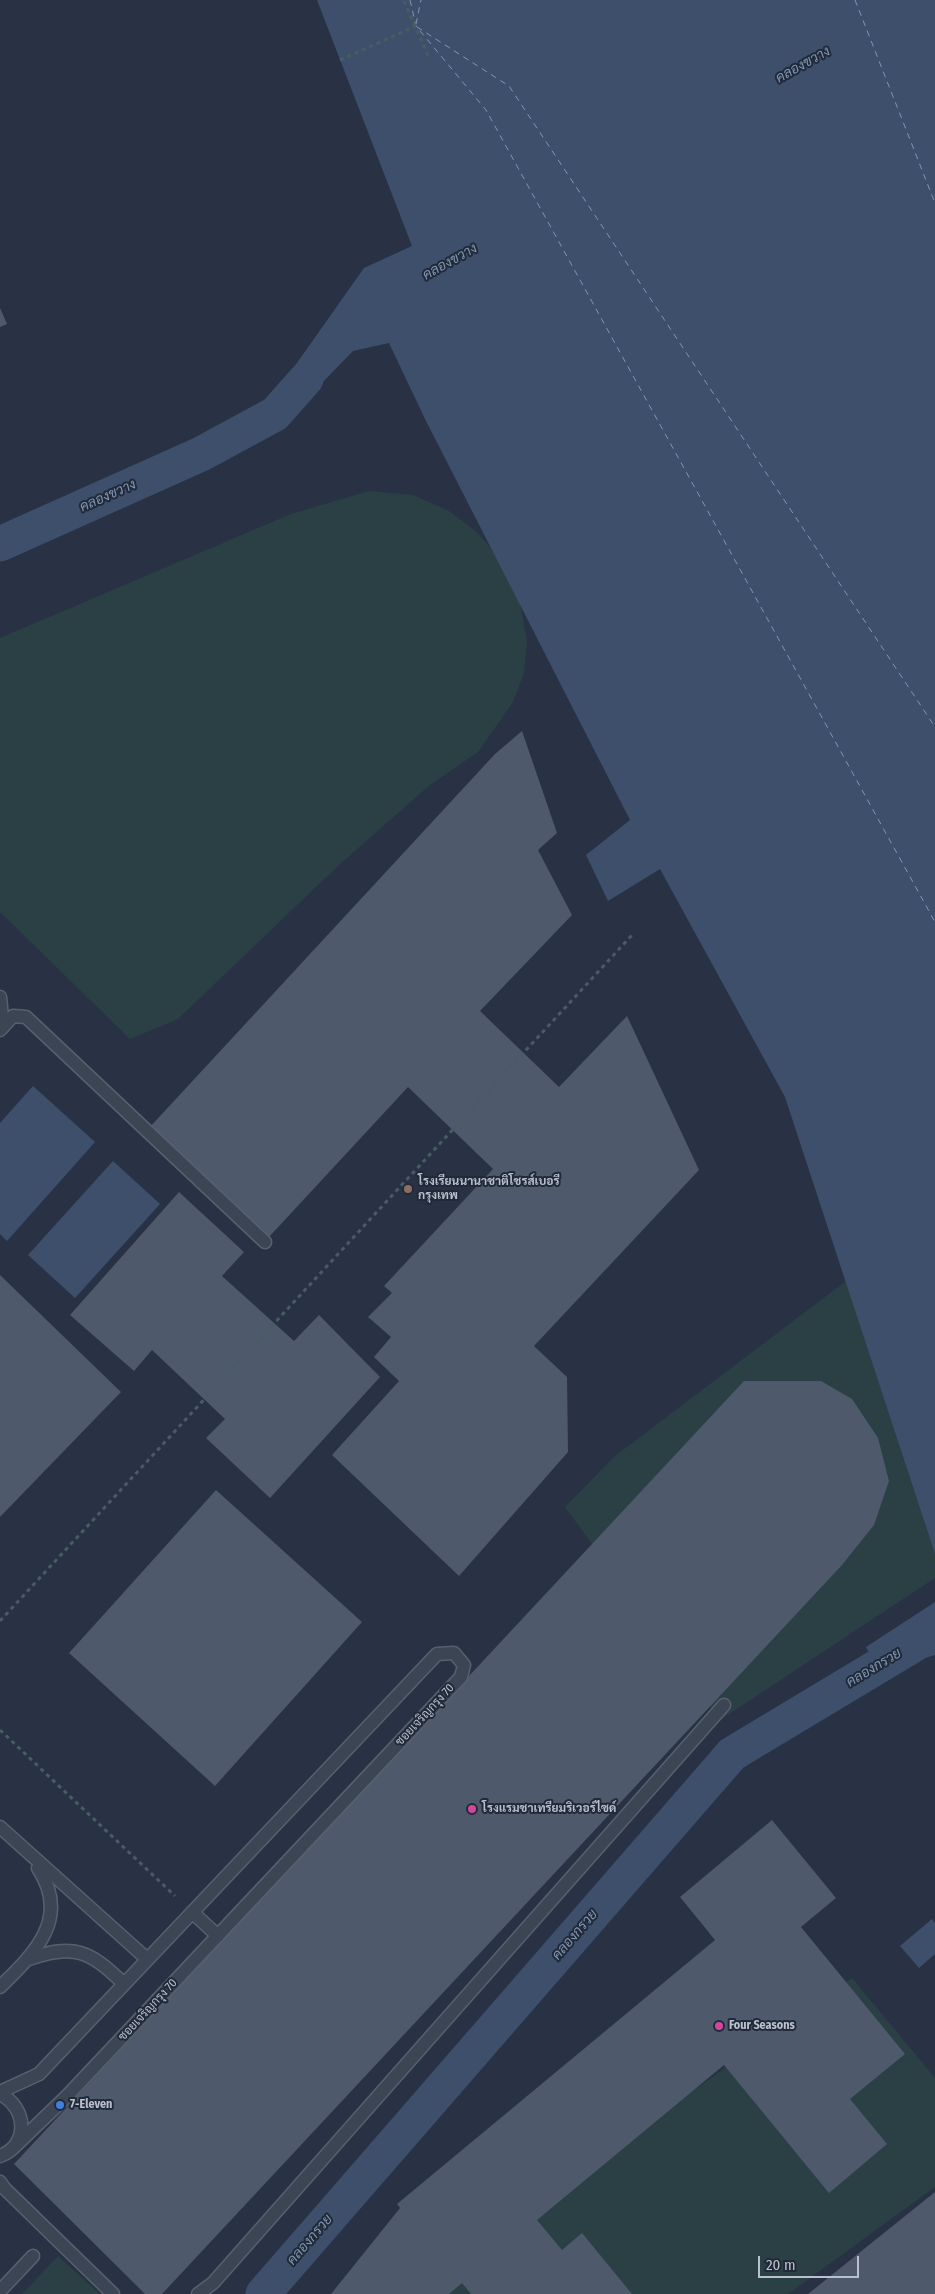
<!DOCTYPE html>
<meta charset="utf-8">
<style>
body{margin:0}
#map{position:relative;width:935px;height:2294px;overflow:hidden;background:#283244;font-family:"Fira Sans Condensed",sans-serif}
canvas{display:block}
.scale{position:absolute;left:758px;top:2256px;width:101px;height:22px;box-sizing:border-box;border:2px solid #bac0cd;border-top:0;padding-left:6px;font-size:15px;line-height:18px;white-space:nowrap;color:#bac0cd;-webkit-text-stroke:4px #212a39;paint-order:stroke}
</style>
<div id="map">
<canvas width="935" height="2294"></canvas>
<div class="scale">20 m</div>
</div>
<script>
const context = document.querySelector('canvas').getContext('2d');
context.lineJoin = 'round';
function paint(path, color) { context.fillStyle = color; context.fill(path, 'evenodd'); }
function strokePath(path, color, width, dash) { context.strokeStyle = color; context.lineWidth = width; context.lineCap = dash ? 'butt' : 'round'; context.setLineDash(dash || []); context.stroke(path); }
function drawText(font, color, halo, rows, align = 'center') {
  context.font = font + ' "Fira Sans Condensed",Sarabun,sans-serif'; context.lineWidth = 4; context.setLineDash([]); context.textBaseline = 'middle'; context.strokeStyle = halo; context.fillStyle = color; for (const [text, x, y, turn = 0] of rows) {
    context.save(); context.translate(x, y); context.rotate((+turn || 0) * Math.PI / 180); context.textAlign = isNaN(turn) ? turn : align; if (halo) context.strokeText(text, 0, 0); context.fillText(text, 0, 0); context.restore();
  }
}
const green = new Path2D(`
 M 369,491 L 413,495 L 449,511 L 477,532 L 499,558 L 519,597 L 527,641 L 524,673 L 513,702 L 478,752 L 430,785 L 339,865 L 178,1019 L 130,1039 L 0,912 L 0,638 L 291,514 Z
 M 846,1281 L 935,1554 L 935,1578 L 720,1720 L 565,1507 L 615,1456 Z
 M 852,1978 L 935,2078 L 935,2187 L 788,2294 L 433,2294 L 502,2226 Z
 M 58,2256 L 100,2294 L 22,2294 Z`);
const water = new Path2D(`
 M 317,0 L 935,0 L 935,1554 L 785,1097 L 660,869 L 608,901 L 586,855 L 630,820 L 425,419 L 389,343 L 353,351 L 283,423 L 268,404 L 364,268 L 412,246 Z
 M 33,1086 L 95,1142 L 7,1241 L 0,1234 L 0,1123 Z
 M 113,1161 L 160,1204 L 75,1298 L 28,1255 Z
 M 935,1602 L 935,1655 L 879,1672 L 866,1647 Z
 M 932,1919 L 935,1923 L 935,1954 L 919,1968 L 900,1946 Z`);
const canal = new Path2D(`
 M 0,544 L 201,454 L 275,414 L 306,379
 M 263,2294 L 732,1754 L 935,1632`);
const ferry = new Path2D(`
 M 410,0 L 416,26 L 486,110 L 935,922
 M 855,0 L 935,203
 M 416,24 L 421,0
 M 417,27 L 509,86 L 935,727`);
const building = new Path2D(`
 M 0,308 L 7,324 L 0,327 Z
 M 522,731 L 557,833 L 538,850 L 572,915 L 480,1011 L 559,1087 L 627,1016 L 699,1170 L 534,1346 L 567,1377 L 568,1452 L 459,1576 L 332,1455 L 399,1381 L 374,1357 L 391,1337 L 368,1317 L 392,1293 L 384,1286 L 493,1169 L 408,1087 L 269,1237 L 149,1128 L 495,754 Z
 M 179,1192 L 244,1252 L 222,1276 L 294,1341 L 319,1315 L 380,1377 L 270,1498 L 206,1438 L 225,1419 L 152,1350 L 134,1371 L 70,1315 Z
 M 0,1275 L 121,1392 L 0,1517 Z
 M 744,1381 L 821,1381 L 852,1399 L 878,1438 L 889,1481 L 874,1525 L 842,1565 L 162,2294 L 145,2294 L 14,2164 Z
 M 216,1490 L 362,1622 L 215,1786 L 69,1653 Z
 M 772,1820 L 836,1898 L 801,1927 L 905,2054 L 850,2099 L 887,2144 L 829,2193 L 724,2065 L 537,2220 L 562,2250 L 582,2233 L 632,2294 L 471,2294 L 462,2283 L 449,2294 L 331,2294 L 400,2208 L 397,2204 L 715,1940 L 680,1897 Z
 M 935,2192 L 935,2294 L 808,2294 Z`);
const path = new Path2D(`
 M 404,1 L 430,60
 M 340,60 L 416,26
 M 0,1621 L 633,934
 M 0,1730 L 175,1896`);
const service = new Path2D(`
 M 0,997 L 3,1027
 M 0,1030 L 13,1016 L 26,1017 L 265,1242
 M 0,1827 L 147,1959
 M 192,1912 L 218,1936
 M 29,1959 C 74,1943 90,1951 123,1983
 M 0,1987 C 35,1953 71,1918 38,1868
 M 0,2092 L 39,2074 L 437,1654 L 454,1653 L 464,1665 L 461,1677 L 68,2095 L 12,2149
 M 0,2094 C 27,2107 30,2145 0,2156
 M 0,2182 L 5,2189 L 113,2294
 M 0,2291 L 33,2256
 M 198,2294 L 213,2283 L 724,1705`);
const markers = [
 [408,1189,5,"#8d6e63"],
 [472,1809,5,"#d1479c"],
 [719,2026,5,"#d1479c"],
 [60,2105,5,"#3f7fe0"]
];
const poiNames = [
 ["โรงเรียนนานาชาติโชรส์เบอรี",418,1182],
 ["กรุงเทพ",418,1196],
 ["โรงแรมชาเทรียมริเวอร์ไซด์",482,1809],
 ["Four Seasons",729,2026],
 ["7-Eleven",70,2105]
];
const streetNames = [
 ["ซอยเจริญกรุง 70",425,1715,-47],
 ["ซอยเจริญกรุง 70",148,2010,-47]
];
const waterNames = [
 ["คลองขวาง",803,65,-29],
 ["คลองขวาง",450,262,-29],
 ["คลองขวาง",108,496,-24],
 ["คลองกรวย",874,1668,-31],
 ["คลองกรวย",575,1935,-49],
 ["คลองกรวย",310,2240,-49]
];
paint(green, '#2a4045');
paint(water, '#3e4f6c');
strokePath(canal, '#3e4f6c', 35);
strokePath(ferry, '#8195b3', 1, [6, 5]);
paint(building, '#4e596c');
strokePath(service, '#58606e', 15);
strokePath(path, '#485d61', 3, [4, 4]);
strokePath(service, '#3c4553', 12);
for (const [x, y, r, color] of markers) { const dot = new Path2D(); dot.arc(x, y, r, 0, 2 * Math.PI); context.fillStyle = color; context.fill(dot); strokePath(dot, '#212a39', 2); }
drawText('bold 12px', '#bac0cd', '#212a39', poiNames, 'left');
drawText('12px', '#bac0cd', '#212a39', streetNames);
drawText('italic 14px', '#8195b3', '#212a39', waterNames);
</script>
